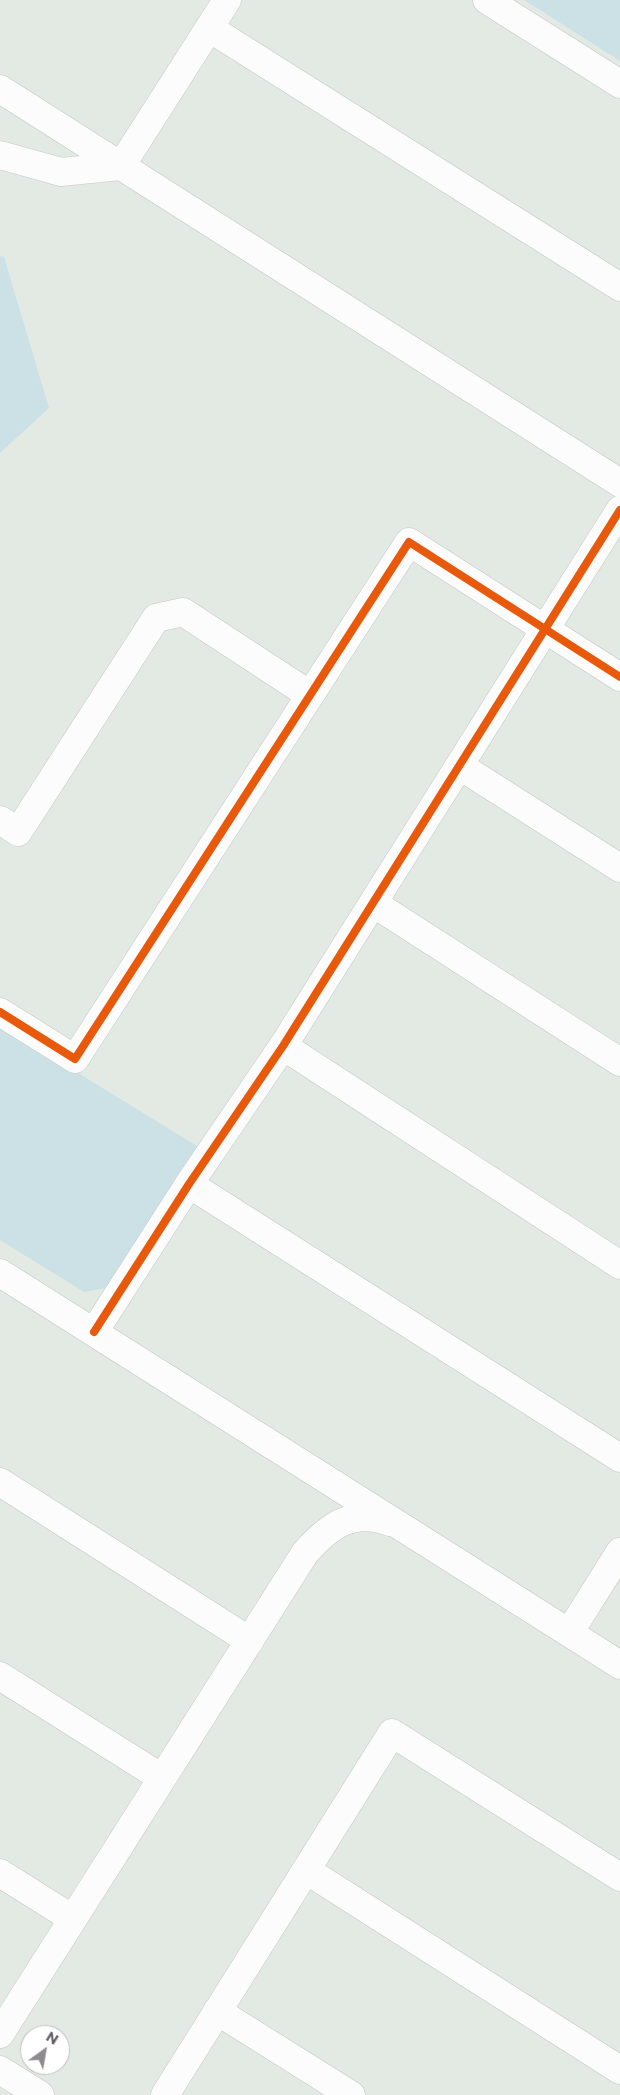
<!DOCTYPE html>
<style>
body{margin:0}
#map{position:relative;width:620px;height:2095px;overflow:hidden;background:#e2eae3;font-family:Montserrat,sans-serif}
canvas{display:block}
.north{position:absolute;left:20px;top:2025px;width:50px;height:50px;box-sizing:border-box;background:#fff;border:1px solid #bfbcc0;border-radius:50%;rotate:32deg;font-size:14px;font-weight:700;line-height:20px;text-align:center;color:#605862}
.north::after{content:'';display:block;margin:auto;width:18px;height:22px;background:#8e8b8f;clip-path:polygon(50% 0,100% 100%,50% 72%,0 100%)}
</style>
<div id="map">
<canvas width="620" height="2095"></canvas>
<div class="north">N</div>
</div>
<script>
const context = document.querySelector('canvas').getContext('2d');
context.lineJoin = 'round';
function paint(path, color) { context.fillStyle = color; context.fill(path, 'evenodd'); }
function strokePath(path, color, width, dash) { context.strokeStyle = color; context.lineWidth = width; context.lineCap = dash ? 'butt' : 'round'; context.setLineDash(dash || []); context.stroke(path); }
const green = new Path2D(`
 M 524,0 L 620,0 L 620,61 Z
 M 0,256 L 4,257 L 49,408 L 0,453 Z
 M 0,1025 L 197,1146 L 106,1288 L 84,1292 L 0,1240 Z`);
const minor = new Path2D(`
 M 487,0 L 620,84
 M 209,28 L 620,287
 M 0,89 L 620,483
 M 0,155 L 61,172 L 121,166 L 227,0
 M 460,766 L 620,868
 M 0,820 L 18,832 L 156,618 L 183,612 L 310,695
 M 373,903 L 620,1062
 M 0,1012 L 75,1059 L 409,542 L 620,677
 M 283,1046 L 620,1265
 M 189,1184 L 620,1458
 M 0,1273 L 620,1665
 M 94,1332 L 189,1184 L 283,1046 L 620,510
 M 0,1482 L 250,1641
 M 569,1633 L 620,1552
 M 0,1676 L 162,1778
 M 306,1870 L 620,2070
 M 0,1873 L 73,1919
 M 217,2011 L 351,2095
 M 0,2034 L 305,1553 C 329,1526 352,1508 390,1522
 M 0,2070 L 40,2095
 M 165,2095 L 392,1733 L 620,1877`);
const cycleway = new Path2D(`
 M 0,1012 L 75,1059 L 409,542 L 620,677
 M 94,1332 L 189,1184 L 283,1046 L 620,510`);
paint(green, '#cce1e5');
strokePath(minor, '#c6c6c7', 29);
strokePath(minor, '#fbfcfb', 28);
strokePath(cycleway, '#e8590c', 8);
</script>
